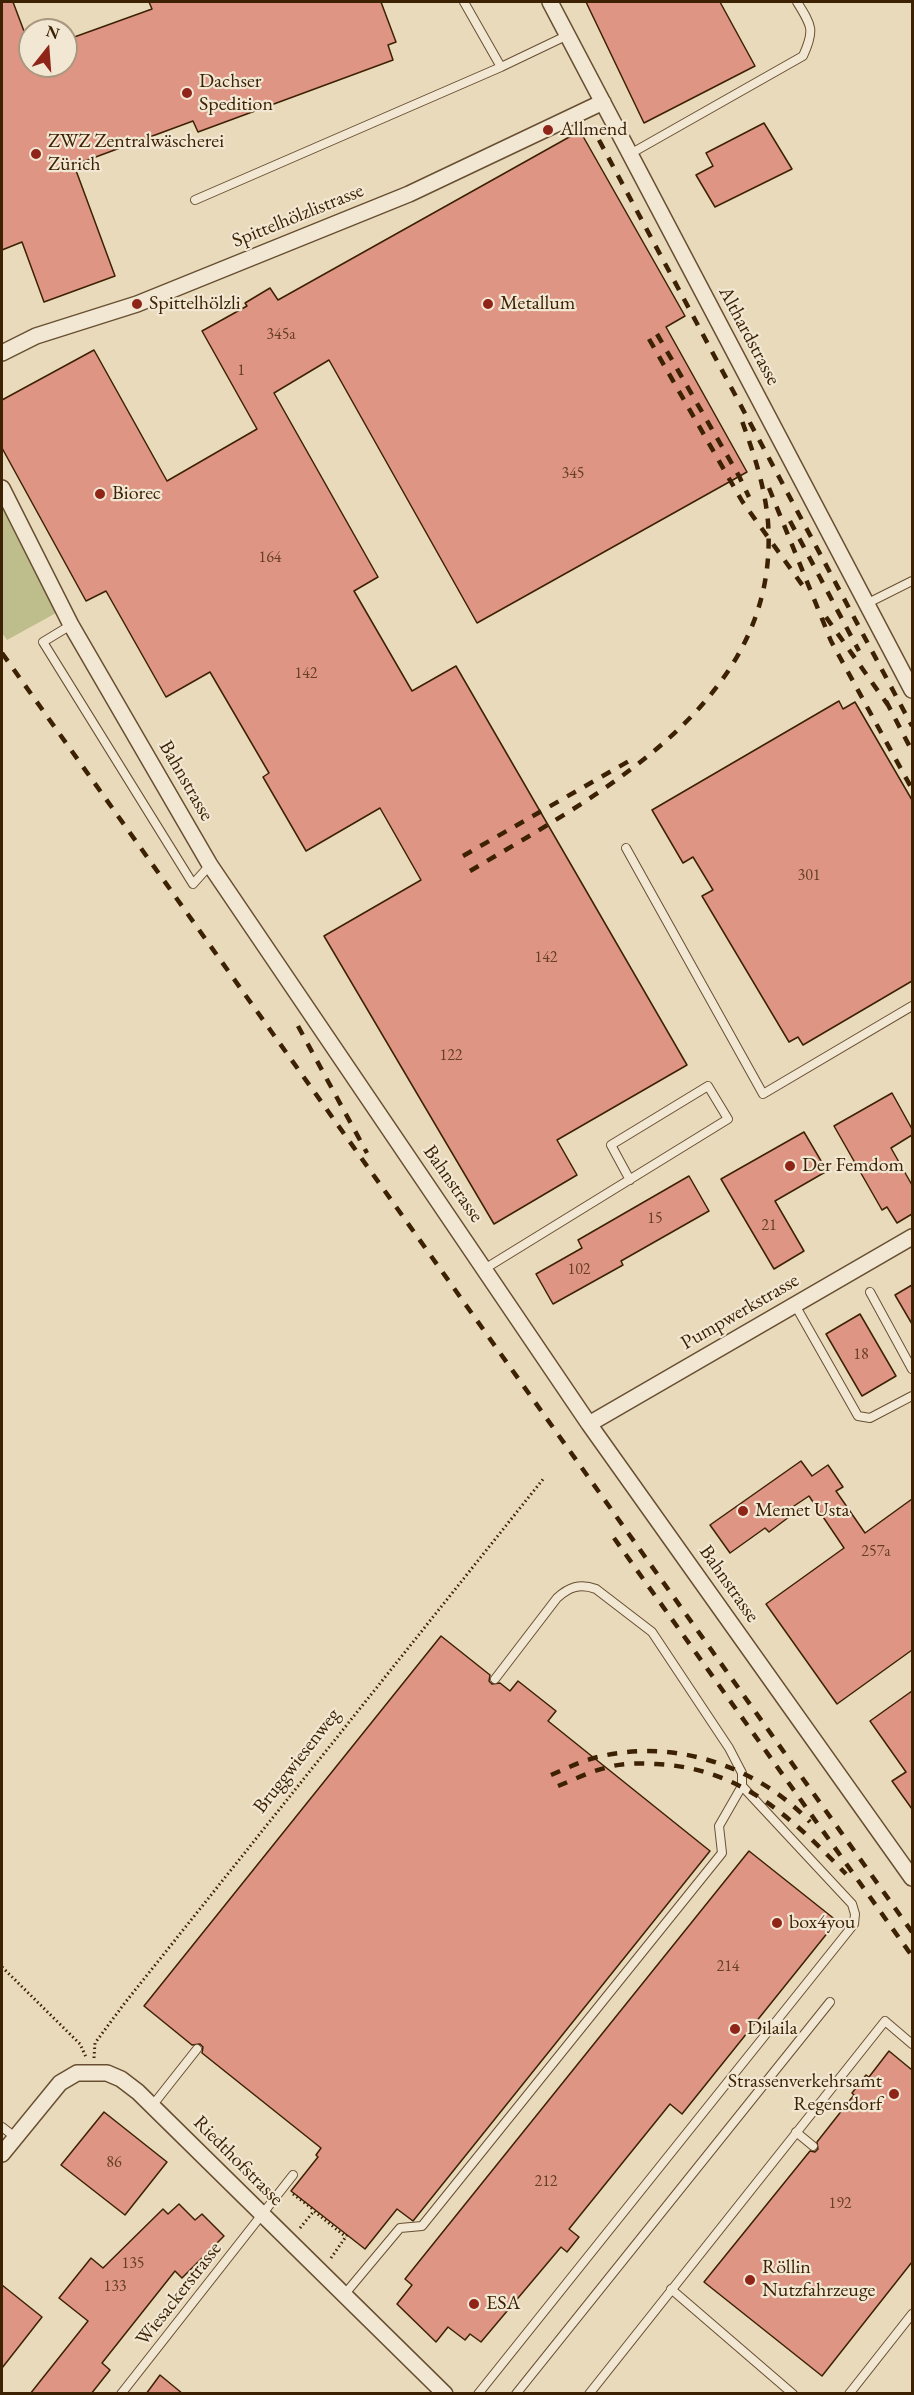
<!DOCTYPE html>
<meta charset="utf-8">
<style>
body{margin:0}
#map{position:relative;width:914px;height:2395px;overflow:hidden;background:#eadabc;font-family:"EB Garamond",serif}
canvas{display:block}
.frame{position:absolute;inset:0;border:3px solid #3c2103;pointer-events:none}
.north{position:absolute;left:18px;top:18px;width:60px;height:60px;box-sizing:border-box;background:#f1e7d3;border:2px solid #a99880;border-radius:50%;rotate:17deg;font-size:16px;font-weight:700;line-height:24px;text-align:center;color:#3c2103}
.north::after{content:'';display:block;margin:auto;width:21px;height:27px;background:#8f2418;clip-path:polygon(50% 0,100% 100%,50% 72%,0 100%)}
</style>
<div id="map">
<canvas width="914" height="2395"></canvas>
<div class="frame"></div>
<div class="north">N</div>
</div>
<script>
const context = document.querySelector('canvas').getContext('2d');
context.lineJoin = 'round';
function paint(path, color) { context.fillStyle = color; context.fill(path, 'evenodd'); }
function strokePath(path, color, width, dash) { context.strokeStyle = color; context.lineWidth = width; context.lineCap = dash ? 'butt' : 'round'; context.setLineDash(dash || []); context.stroke(path); }
function drawText(font, color, halo, rows, align = 'center') {
  context.font = font + ' "EB Garamond",serif'; context.lineWidth = 4.5; context.setLineDash([]); context.textBaseline = 'middle'; context.strokeStyle = halo; context.fillStyle = color; for (const [text, x, y, turn = 0] of rows) {
    context.save(); context.translate(x, y); context.rotate((+turn || 0) * Math.PI / 180); context.textAlign = isNaN(turn) ? turn : align; if (halo) context.strokeText(text, 0, 0); context.fillText(text, 0, 0); context.restore();
  }
}
const green = new Path2D(`
 M 2,507 L 56,613 L 7,640 L 2,633 Z`);
const building = new Path2D(`
 M 2,2 L 13,2 L 30,47 L 30,66 L 66,66 L 66,40 L 152,9 L 149,2 L 381,2 L 396,42 L 388,45 L 393,60 L 198,132 L 193,121 L 74,165 L 115,276 L 44,302 L 22,242 L 2,250 Z
 M 586,2 L 720,2 L 755,66 L 644,123 Z
 M 764,123 L 792,169 L 715,207 L 696,175 L 713,166 L 706,153 Z
 M 580,131 L 685,316 L 666,327 L 747,472 L 477,623 L 329,360 L 274,393 L 378,577 L 354,591 L 412,691 L 456,666 L 687,1065 L 557,1140 L 577,1175 L 494,1224 L 324,936 L 421,880 L 380,808 L 306,851 L 263,777 L 269,773 L 210,672 L 166,697 L 106,591 L 86,601 L 2,448 L 2,400 L 94,350 L 167,481 L 257,429 L 202,331 L 247,306 L 245,303 L 270,288 L 278,300 Z
 M 839,701 L 843,709 L 855,702 L 912,800 L 912,981 L 803,1045 L 798,1037 L 789,1042 L 702,896 L 713,890 L 693,857 L 683,863 L 652,810 Z
 M 892,1093 L 912,1129 L 912,1135 L 891,1148 L 912,1185 L 912,1214 L 897,1223 L 887,1207 L 882,1210 L 834,1126 Z
 M 804,1132 L 827,1171 L 775,1201 L 804,1251 L 774,1269 L 721,1179 Z
 M 689,1176 L 709,1211 L 621,1261 L 623,1265 L 553,1304 L 536,1274 L 582,1248 L 578,1240 Z
 M 912,1285 L 912,1324 L 895,1295 Z
 M 860,1314 L 896,1376 L 862,1396 L 826,1334 Z
 M 801,1461 L 812,1476 L 828,1465 L 843,1487 L 836,1491 L 865,1533 L 912,1499 L 912,1650 L 837,1704 L 766,1604 L 844,1548 L 809,1496 L 785,1512 L 789,1517 L 769,1532 L 765,1528 L 730,1553 L 710,1525 Z
 M 441,1636 L 490,1675 L 489,1681 L 492,1684 L 500,1683 L 510,1691 L 518,1681 L 556,1711 L 548,1721 L 710,1851 L 413,2221 L 397,2209 L 365,2249 L 291,2191 L 318,2157 L 316,2155 L 321,2148 L 202,2053 L 203,2047 L 200,2044 L 192,2045 L 144,2006 Z
 M 912,1691 L 912,1809 L 892,1781 L 906,1772 L 870,1721 Z
 M 749,1851 L 837,1921 L 682,2114 L 670,2104 L 569,2229 L 579,2237 L 567,2252 L 561,2247 L 481,2342 L 470,2334 L 465,2340 L 448,2327 L 436,2342 L 397,2304 L 412,2285 L 405,2279 Z
 M 889,2051 L 912,2070 L 912,2262 L 822,2376 L 704,2282 L 810,2151 L 815,2152 L 818,2149 L 817,2142 L 854,2095 L 852,2093 L 866,2075 L 869,2077 Z
 M 104,2112 L 167,2162 L 125,2215 L 61,2165 Z
 M 179,2204 L 195,2220 L 202,2214 L 224,2236 L 182,2278 L 175,2271 L 102,2363 L 110,2370 L 91,2394 L 30,2394 L 88,2321 L 59,2298 L 91,2258 L 103,2268 L 163,2209 L 168,2214 Z
 M 2,2285 L 42,2317 L 2,2368 Z
 M 160,2375 L 183,2394 L 146,2394 Z`);
const path = new Path2D(`
 M 2,1967 L 80,2044 L 86,2057
 M 94,2058 L 95,2043 L 124,2004 L 544,1478
 M 293,2194 L 314,2210
 M 300,2228 L 314,2211 L 346,2237
 M 331,2258 L 347,2235`);
const service = new Path2D(`
 M 464,2 L 501,67 L 568,35
 M 630,154 L 803,56 C 815,30 812,26 797,2
 M 195,200 L 501,67
 M 866,604 L 912,581
 M 71,625 L 43,642 L 193,884 L 210,865
 M 626,848 L 763,1094 L 912,1006
 M 486,1268 L 728,1119 L 708,1086 L 611,1145 L 630,1180
 M 870,1292 L 912,1369
 M 795,1305 L 858,1416 L 870,1418 L 912,1396
 M 152,2106 L 197,2049
 M 2,2127 L 15,2137
 M 796,2132 L 813,2146
 M 671,2289 L 793,2394
 M 344,2295 L 400,2228 L 422,2226 L 722,1853 L 719,1826 L 742,1786 L 742,1773 L 729,1748 L 652,1632 L 596,1589 C 580,1583 569,1587 557,1598 L 495,1679
 M 121,2394 L 293,2175
 M 478,2394 L 854,1924 L 855,1914 L 852,1904 L 742,1786
 M 516,2394 L 830,2002
 M 589,2394 L 885,2021 L 912,2044
 M 849,2394 L 912,2314`);
const minor = new Path2D(`
 M 550,2 L 912,690
 M 2,353 L 36,336 L 137,304 L 409,194 L 603,102
 M 2,488 L 71,625 L 210,865 L 589,1424 L 912,1878
 M 589,1424 L 912,1237
 M 2,2154 L 60,2083 L 77,2073 L 107,2073 L 121,2079 L 138,2092 L 445,2394`);
const rail = new Path2D(`
 M 599,140 L 912,726
 M 657,334 L 739,476 L 749,497
 M 649,339 L 742,501 L 803,586
 M 769,488 L 831,641 L 912,789
 M 790,521 L 859,651
 M 826,617 L 890,708
 M 2,653 L 912,1932
 M 886,701 L 912,751
 M 463,856 L 636,757
 M 470,871 C 601,793 781,701 768,522 C 765,487 754,454 742,421
 M 298,1026 L 367,1153
 M 614,1538 L 912,1956
 M 551,1775 C 565,1769 579,1762 594,1758 C 671,1737 756,1765 810,1822
 M 558,1786 C 573,1780 589,1772 605,1768 C 621,1763 639,1763 656,1764 C 740,1768 790,1816 846,1874`);
const markers = [
 [187,93,6,"#8f2418"],
 [548,130,6,"#8f2418"],
 [36,154,6,"#8f2418"],
 [137,304,6,"#8f2418"],
 [488,304,6,"#8f2418"],
 [100,494,6,"#8f2418"],
 [790,1166,6,"#8f2418"],
 [743,1511,6,"#8f2418"],
 [777,1923,6,"#8f2418"],
 [735,2029,6,"#8f2418"],
 [894,2094,6,"#8f2418"],
 [750,2280,6,"#8f2418"],
 [474,2304,6,"#8f2418"]
];
const numberNames = [
 ["345a",281,335],
 ["1",241,371],
 ["345",573,474],
 ["164",270,558],
 ["142",306,674],
 ["301",809,876],
 ["142",546,958],
 ["122",451,1056],
 ["15",655,1219],
 ["21",769,1226],
 ["102",579,1270],
 ["18",861,1355],
 ["257a",876,1552],
 ["214",728,1967],
 ["86",114,2163],
 ["212",546,2182],
 ["192",840,2204],
 ["135",133,2264],
 ["133",115,2287]
];
const poiNames = [
 ["Dachser",199,82],
 ["Spedition",199,105],
 ["Allmend",560,130],
 ["ZWZ Zentralwäscherei",48,142],
 ["Zürich",48,165],
 ["Spittelhölzli",149,304],
 ["Metallum",500,304],
 ["Biorec",112,494],
 ["Der Femdom",802,1166],
 ["Memet Usta",755,1511],
 ["box4you",789,1923],
 ["Dilaila",747,2029],
 ["Strassenverkehrsamt",882,2082,"right"],
 ["Regensdorf",882,2105,"right"],
 ["Röllin",762,2268],
 ["Nutzfahrzeuge",762,2291],
 ["ESA",486,2304]
];
const streetNames = [
 ["Spittelhölzlistrasse",298,216,-22],
 ["Althardstrasse",749,336,62],
 ["Bahnstrasse",186,781,60],
 ["Bahnstrasse",453,1184,55],
 ["Pumpwerkstrasse",740,1312,-30],
 ["Bahnstrasse",729,1584,55],
 ["Bruggwiesenweg",297,1761,-52],
 ["Riedthofstrasse",238,2161,45],
 ["Wiesackerstrasse",179,2294,-52]
];
paint(green, '#bdbe8c');
paint(building, '#df9584');
strokePath(building, '#3c2103', 1.5);
strokePath(service, '#684f31', 10);
strokePath(minor, '#684f31', 18);
strokePath(path, '#3c2103', 3, [1.5, 3]);
strokePath(service, '#f1e7d3', 8);
strokePath(minor, '#f1e7d3', 15);
strokePath(rail, '#3c2103', 4.5, [10, 10]);
for (const [x, y, r, color] of markers) { const dot = new Path2D(); dot.arc(x, y, r, 0, 2 * Math.PI); context.fillStyle = color; context.fill(dot); strokePath(dot, '#f1e7d3', 2); }
drawText('16px', '#653e23', null, numberNames);
drawText('20px', '#3c2103', '#f1e7d3', poiNames, 'left');
drawText('20px', '#3c2103', '#f1e7d3', streetNames);
</script>
